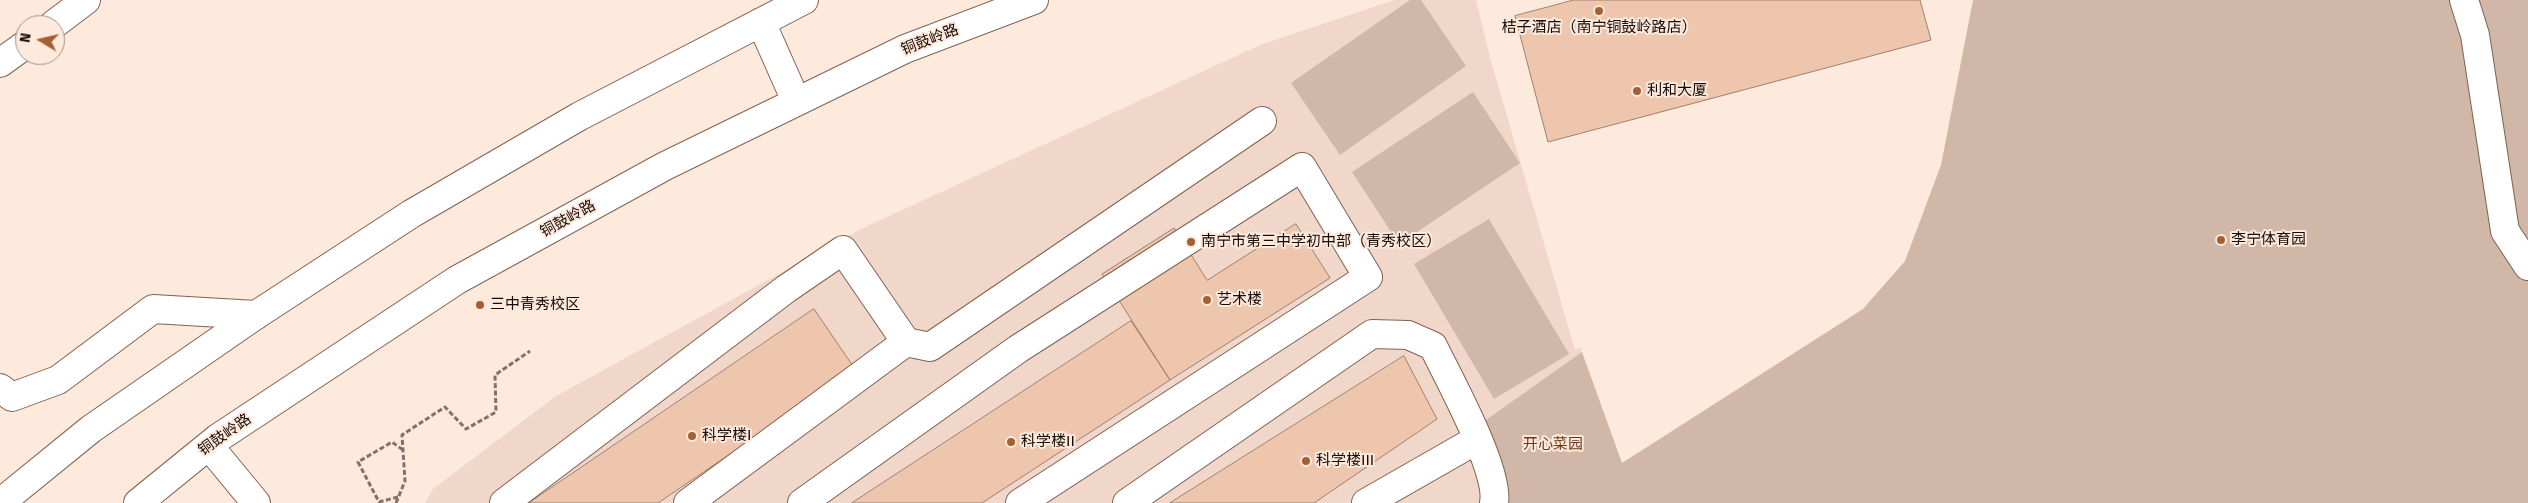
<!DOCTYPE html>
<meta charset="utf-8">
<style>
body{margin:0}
#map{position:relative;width:2528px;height:503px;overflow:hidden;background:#fee9dd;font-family:"Fira Sans",sans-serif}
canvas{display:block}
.north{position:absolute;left:15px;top:15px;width:50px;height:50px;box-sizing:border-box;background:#fee9dd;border:1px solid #a19087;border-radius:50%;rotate:279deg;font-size:14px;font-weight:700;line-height:20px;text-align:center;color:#160b05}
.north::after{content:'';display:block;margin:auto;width:18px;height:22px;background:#a46032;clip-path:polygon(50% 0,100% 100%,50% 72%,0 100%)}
</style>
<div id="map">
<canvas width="2528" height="503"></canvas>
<div class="north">N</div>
</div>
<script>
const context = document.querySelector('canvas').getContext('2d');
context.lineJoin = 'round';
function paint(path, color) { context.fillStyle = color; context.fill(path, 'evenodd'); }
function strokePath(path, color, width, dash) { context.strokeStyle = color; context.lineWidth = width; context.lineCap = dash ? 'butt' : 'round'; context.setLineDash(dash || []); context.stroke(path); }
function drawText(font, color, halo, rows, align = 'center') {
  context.font = font + ' "Fira Sans","Noto Sans SC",sans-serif'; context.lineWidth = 4; context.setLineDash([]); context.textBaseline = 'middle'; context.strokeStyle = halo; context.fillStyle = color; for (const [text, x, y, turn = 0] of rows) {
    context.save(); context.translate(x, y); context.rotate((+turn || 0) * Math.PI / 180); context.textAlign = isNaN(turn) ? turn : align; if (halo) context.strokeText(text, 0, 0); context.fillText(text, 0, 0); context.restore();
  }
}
const built = new Path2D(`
 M 1394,0 L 1476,0 L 1491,61 L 1575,350 L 1581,347 L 1587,503 L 425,503 L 433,489 L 556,396 L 861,229 L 1260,45 Z`);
const green = new Path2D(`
 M 1410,0 L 1421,0 L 1466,66 L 1340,155 L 1291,83 Z
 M 1973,0 L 2528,0 L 2528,503 L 1504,503 L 1486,420 L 1582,352 L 1622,463 L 1863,309 L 1905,261 L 1941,165 Z
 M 1473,92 L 1520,163 L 1399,244 L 1352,172 Z
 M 1489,219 L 1569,354 L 1494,399 L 1414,264 Z`);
const building = new Path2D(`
 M 1574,0 L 1920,0 L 1931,40 L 1548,142 L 1515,16 Z
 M 1296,224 L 1330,278 L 1170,380 L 1102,274 L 1174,228 L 1207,280 Z
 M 814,309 L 855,369 L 658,503 L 529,503 Z
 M 1131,321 L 1170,380 L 982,503 L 852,503 Z
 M 1404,356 L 1437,419 L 1314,503 L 1170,503 Z`);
const path = new Path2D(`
 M 398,497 L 379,502 L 358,462 L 392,442 L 403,450
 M 396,503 L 405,481 L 402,435 L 445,407 L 466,429 L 496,412 L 495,375 L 530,351`);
const minor = new Path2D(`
 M 2464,0 L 2475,35 L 2505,231 L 2528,266
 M 53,25 L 86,0
 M 0,63 L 25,45
 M 906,342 L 930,347 L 1262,121
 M 0,388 L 12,397 L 58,380 L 153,309 L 256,315
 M 209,446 L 256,503
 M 504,503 L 786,289 L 843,250 L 906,342 L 688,503
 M 802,503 L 1018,349 L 1302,167 L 1368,277 L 1020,503
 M 1127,503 L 1372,334 L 1408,335 L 1433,346 C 1449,379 1500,471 1494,503
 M 1366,503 L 1478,439`);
const major = new Path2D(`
 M 761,22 L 796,101
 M 0,503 L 91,429 L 256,315 L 411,214 L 580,116 L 804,0
 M 138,503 L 218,438 L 457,280 L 665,166 L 905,49 L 1034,0`);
const markers = [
 [1599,11,5,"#a46032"],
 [1637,91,5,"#a46032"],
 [2221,240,5,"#a46032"],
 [1191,242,5,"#a46032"],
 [1207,300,5,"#a46032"],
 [480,305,5,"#a46032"],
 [692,436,5,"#a46032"],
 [1011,442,5,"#a46032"],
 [1306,461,5,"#a46032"]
];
const poiNames = [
 ["桔子酒店（南宁铜鼓岭路店）",1599,28,"center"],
 ["利和大厦",1647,91],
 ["李宁体育园",2231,240],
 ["南宁市第三中学初中部（青秀校区）",1201,242],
 ["艺术楼",1217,300],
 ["三中青秀校区",490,305],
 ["科学楼I",702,436],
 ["科学楼II",1021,442],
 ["科学楼III",1316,461]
];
const streetNames = [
 ["铜鼓岭路",930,40,-21],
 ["铜鼓岭路",568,219,-29],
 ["铜鼓岭路",225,435,-35]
];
const parkNames = [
 ["开心菜园",1553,445]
];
paint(built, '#f0d7c9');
paint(green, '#d1b7a7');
paint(building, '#eec6ad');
strokePath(building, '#9f806e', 1);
strokePath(minor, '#806250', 30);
strokePath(major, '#806250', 30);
strokePath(path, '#817168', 3, [5, 2.5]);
strokePath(minor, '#fff', 28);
strokePath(major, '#fff', 28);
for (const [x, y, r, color] of markers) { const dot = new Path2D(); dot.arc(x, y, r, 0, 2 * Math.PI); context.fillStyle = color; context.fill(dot); strokePath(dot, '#fee9dd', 2); }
drawText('15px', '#160b05', '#fee9dd', poiNames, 'left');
drawText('15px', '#160b05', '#fee9dd', streetNames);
drawText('15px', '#6b3814', '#fee9dd', parkNames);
</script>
